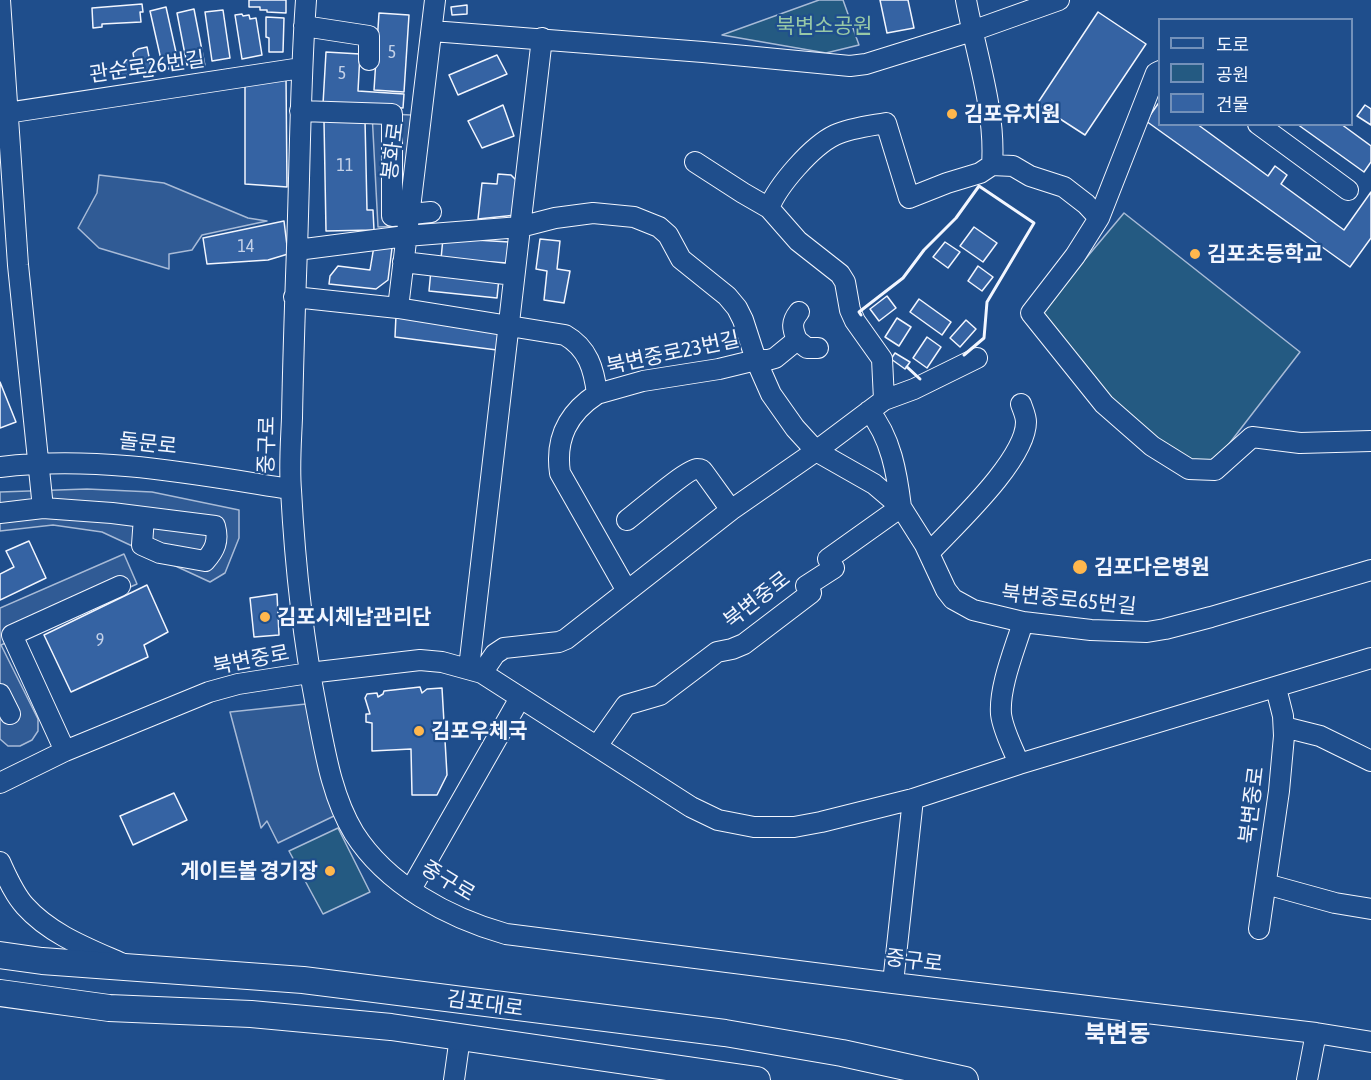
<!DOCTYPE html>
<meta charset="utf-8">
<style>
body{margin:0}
#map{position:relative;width:1371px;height:1080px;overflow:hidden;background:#1f4e8c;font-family:"Asap Condensed","Noto Sans KR",sans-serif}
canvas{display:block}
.legend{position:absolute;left:1158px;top:18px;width:195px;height:108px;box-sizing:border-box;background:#1f4e8c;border:2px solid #7391ba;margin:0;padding:8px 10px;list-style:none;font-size:18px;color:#f2f6ff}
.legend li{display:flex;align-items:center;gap:12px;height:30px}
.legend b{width:30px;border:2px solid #7391ba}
</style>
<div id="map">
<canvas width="1371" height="1080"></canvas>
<ul class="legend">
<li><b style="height:8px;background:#1f4e8c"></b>도로</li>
<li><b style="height:16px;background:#245a82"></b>공원</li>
<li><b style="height:16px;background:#3563a3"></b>건물</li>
</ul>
</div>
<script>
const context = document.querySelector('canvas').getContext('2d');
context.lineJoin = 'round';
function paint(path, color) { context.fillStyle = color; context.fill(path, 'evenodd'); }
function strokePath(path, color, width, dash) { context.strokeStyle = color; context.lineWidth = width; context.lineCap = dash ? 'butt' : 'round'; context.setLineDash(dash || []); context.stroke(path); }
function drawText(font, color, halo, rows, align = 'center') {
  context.font = font + ' "Asap Condensed","Noto Sans KR",sans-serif'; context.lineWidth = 4.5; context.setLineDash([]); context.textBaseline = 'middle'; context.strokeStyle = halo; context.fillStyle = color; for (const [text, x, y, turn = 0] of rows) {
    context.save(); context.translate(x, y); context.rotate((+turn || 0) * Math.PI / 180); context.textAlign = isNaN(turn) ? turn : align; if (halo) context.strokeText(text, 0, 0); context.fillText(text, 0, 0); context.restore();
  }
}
const green = new Path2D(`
 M 819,0 L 843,0 L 859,45 L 826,53 L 722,35 Z
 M 1124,213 L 1300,352 L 1215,462 L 1182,461 L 1110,403 L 1040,313 Z
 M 338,828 L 370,892 L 323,914 L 289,851 Z`);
const parking = new Path2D(`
 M 372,113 L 411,115 L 401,226 L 378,227 Z
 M 99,175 L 164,183 L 248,218 L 267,221 L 202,235 L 192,250 L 169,254 L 169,269 L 99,248 L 78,228 L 97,193 Z
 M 87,489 L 152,492 L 239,510 L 239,538 L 225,573 L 210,582 L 102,532 L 53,525 L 0,531 L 0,492 Z
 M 124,554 L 137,584 L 1,645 L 38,719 L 38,731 L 32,740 L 20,746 L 8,746 L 0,739 L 0,608 Z
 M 306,704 L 334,816 L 278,843 L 267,821 L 261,828 L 230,712 Z`);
const building = new Path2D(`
 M 249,0 L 286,0 L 286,13 L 267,12 L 267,10 L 260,10 L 260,7 L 249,7 Z
 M 880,0 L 908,0 L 914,28 L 887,33 Z
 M 142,4 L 143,12 L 140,12 L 141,22 L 102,24 L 102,27 L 93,28 L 92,8 Z
 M 467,5 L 467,14 L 452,15 L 451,7 Z
 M 166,7 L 179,66 L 168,69 L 167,63 L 162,64 L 150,11 Z
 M 194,9 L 205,66 L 193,68 L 192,64 L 187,65 L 177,13 Z
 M 223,10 L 230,58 L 212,61 L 205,12 Z
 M 1098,12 L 1146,44 L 1085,135 L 1037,104 Z
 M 379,13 L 409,15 L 404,92 L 374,90 Z
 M 242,14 L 243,16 L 249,15 L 250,19 L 256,18 L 262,55 L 242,59 L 235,15 Z
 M 266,17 L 284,18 L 283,52 L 269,52 L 269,38 L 266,37 Z
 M 147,47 L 153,76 L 144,77 L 143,73 L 119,78 L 118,72 L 126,60 L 134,59 L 133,53 L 138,49 Z
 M 326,52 L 360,54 L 358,91 L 404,94 L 403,108 L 323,104 Z
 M 497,55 L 507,74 L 458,95 L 449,75 Z
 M 286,75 L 287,187 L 245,184 L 245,83 Z
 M 1160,101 L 1160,124 L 1197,124 L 1268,176 L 1275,166 L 1287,175 L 1281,184 L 1344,230 L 1371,192 L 1371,238 L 1350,267 L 1146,121 Z
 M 503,105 L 514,136 L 482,148 L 468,121 Z
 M 1365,105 L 1371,109 L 1371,125 L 1357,116 Z
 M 365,120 L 367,210 L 373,210 L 374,230 L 326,231 L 324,121 Z
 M 1297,124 L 1341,124 L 1371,146 L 1371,162 L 1364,172 Z
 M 498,174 L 511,175 L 521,185 L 516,215 L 478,219 L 482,183 L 497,184 Z
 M 284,221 L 288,254 L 268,260 L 207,264 L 203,238 Z
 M 974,227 L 997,243 L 983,262 L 960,246 Z
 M 443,238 L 509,242 L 508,263 L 441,259 Z
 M 540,239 L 560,241 L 557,269 L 570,271 L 564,303 L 544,300 L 547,271 L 536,269 Z
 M 945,242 L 960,252 L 948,268 L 933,257 Z
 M 374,246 L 392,248 L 388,280 L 376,289 L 329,284 L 330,276 L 338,266 L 370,270 Z
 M 978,266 L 993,277 L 982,291 L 968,281 Z
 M 431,270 L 499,278 L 497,298 L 429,291 Z
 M 887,296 L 896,308 L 879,321 L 870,309 Z
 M 919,299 L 951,322 L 942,335 L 910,312 Z
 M 396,315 L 499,330 L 497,350 L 395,337 Z
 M 897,318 L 911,327 L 899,346 L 885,337 Z
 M 966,320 L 976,329 L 960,347 L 950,338 Z
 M 927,337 L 941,347 L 927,368 L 913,358 Z
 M 895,353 L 910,362 L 905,369 L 891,359 Z
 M 0,382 L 16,422 L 0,428 Z
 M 29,541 L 46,578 L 0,600 L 0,574 L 14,567 L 6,551 Z
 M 147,585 L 168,632 L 144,645 L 148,657 L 71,692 L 44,635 Z
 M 277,594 L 279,635 L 254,637 L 250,598 Z
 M 420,687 L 422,693 L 427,689 L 442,688 L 447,775 L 437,795 L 412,795 L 411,749 L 372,751 L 372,723 L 366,722 L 366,714 L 370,714 L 365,698 L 367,694 L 377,693 L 378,697 L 383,694 L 384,691 Z
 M 174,793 L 187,820 L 133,845 L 120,816 Z`);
const minor = new Path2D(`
 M 0,0 L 18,265 L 43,508 L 112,513 L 215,526 C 219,541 215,550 205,561 L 160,553 L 142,545 L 144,517
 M 306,0 C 300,83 300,165 297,248 C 295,304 293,361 292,418 C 291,442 289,466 291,490 C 295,564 303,639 317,711 C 325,752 332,797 354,833 C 387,885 449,918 506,934 L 893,983 L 1316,1033 L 1371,1042
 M 304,26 L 369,36 L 369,60
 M 432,31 L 703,52 L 850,66 L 866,64 L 972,31 L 1059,0
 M 300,111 L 392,114 L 392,216 L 431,212
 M 0,114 L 301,68
 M 1258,124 L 1348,190
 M 695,162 L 743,193 L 769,208
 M 992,165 L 1013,166 L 1030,176 L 1064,187 L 1086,204 L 1099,218 L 1075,256 L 1031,313 L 1104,404 L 1152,446 L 1189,469 L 1215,470 L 1252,437 L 1300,443 L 1371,441
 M 1099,218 L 1156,73 L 1160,71
 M 297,250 L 406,236 L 520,227 L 555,218 L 593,213 L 634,217 L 659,227 L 668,235 L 681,259 L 727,296 L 737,308 L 743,320 L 756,360 L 771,394 L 795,428 L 816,451 L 874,484 L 901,507 L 925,545 L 946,590 L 953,599 L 973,610 L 1023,622 L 1091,630 L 1147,632 L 1165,629 L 1211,617 L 1371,570
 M 403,262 L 514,275
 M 294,297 L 398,308 L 565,335 C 588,348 594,369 597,394 L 643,381 L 719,369 L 756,360 L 768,360 L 775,358 L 797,340 C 792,328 791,322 799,312
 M 398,308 L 435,0
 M 797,340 L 807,348 L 818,348
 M 597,394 C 568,413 555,438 560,473 L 627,591
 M 884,400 L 914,389 L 977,358
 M 0,467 C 98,455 194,474 290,489
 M 0,513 L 43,508
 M 627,520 C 638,512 687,469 697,469 C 702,469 702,470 705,474 L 731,510
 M 929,553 C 954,526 1026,460 1026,422 C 1026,416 1023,410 1021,404
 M 469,668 L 542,38
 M 482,673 L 495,654 L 504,648 L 559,642 L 566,639 L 731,510 L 816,451 L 884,400 L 882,359 L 855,321 L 850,310 L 845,282 L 840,274 L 798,241 L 769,208 C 778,185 812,146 835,135 C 850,128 869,126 886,123 L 909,198 L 947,183 L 980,173 L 992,165 C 996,111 976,54 966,0
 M 0,694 L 10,714
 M 1284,727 L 1320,736 L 1371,761
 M 597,746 L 626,705 L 660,695 L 717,652 L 732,649 L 744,644 L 811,593 L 806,586 L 834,568 L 828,559 L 901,507 C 897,474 891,437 869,411
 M 65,751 L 12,635 L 120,586
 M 1019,764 C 1013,748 1003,731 1001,714 C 999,686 1015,649 1023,622
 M 0,783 L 65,751 L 209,692 L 238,684 L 309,673 L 420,660 L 442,662 L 482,673 L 691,807 L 718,820 L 754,827 L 794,827 L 821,822 L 913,799 L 1019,764 L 1371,658
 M 0,862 C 7,877 14,894 25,906 C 50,934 87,948 121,963
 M 1266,884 L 1335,903 L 1371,909
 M 411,889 L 520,698
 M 1259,929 L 1279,791 L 1284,736 L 1283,716 L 1276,688
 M 893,983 L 913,799
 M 454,1080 L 460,1037
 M 1307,1080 L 1316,1033`);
const major = new Path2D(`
 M 0,955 L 42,961 L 303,980 L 725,1033 L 842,1053 L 965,1080
 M 0,993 L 109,1008 L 251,1014 L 391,1027 L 757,1080`);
const wall = new Path2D(`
 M 861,315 L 859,312 L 903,278 L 924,250 L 956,218 L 979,186 L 1034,223 L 987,302 L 984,338 L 964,355
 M 907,367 L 920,379`);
const markers = [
 [952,114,6,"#ffb74d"],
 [1195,254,6,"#ffb74d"],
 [1080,567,8,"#ffb74d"],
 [265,617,6,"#ffb74d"],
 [419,731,6,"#ffb74d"],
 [330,871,6,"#ffb74d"]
];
const numberNames = [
 ["5",392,52],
 ["5",342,73],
 ["11",345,165],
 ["14",246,246],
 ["9",100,640]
];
const parkNames = [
 ["북변소공원",824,26]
];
const streetNames = [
 ["관순로26번길",147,67,-8],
 ["봉화로",393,151,-83],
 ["북변중로23번길",673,353,-12],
 ["돌문로",148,444,6],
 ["중구로",267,445,-89],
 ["북변중로",757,600,-38],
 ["북변중로65번길",1069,600,6],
 ["북변중로",251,660,-11],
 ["북변중로",1252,805,-83],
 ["중구로",448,881,31],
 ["중구로",914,961,7],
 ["김포대로",485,1004,8]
];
const poiNames = [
 ["김포유치원",964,114],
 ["김포초등학교",1207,254],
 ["김포다은병원",1094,567],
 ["김포시체납관리단",277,617],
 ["김포우체국",431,731],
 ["게이트볼 경기장",318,871,"right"]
];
const quarterNames = [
 ["북변동",1117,1034]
];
paint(green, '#245a82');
strokePath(green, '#a8bbd7', 1.5);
paint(parking, '#305b95');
strokePath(parking, '#a8bbd7', 1.5);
paint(building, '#3563a3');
strokePath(building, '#f2f6ff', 1.5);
strokePath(minor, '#f2f6ff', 22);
strokePath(major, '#f2f6ff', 28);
strokePath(minor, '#1f4e8c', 20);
strokePath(major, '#1f4e8c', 26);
strokePath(wall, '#f2f6ff', 3);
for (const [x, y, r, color] of markers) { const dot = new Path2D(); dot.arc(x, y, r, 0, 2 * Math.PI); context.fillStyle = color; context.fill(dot); strokePath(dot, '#1f4e8c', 2); }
drawText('18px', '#c3d1e8', null, numberNames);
drawText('21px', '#97c8a6', '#1f4e8c', parkNames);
drawText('21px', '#f2f6ff', '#1f4e8c', streetNames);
drawText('bold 21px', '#f2f6ff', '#1f4e8c', poiNames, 'left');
drawText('bold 24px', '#f2f6ff', '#1f4e8c', quarterNames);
</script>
